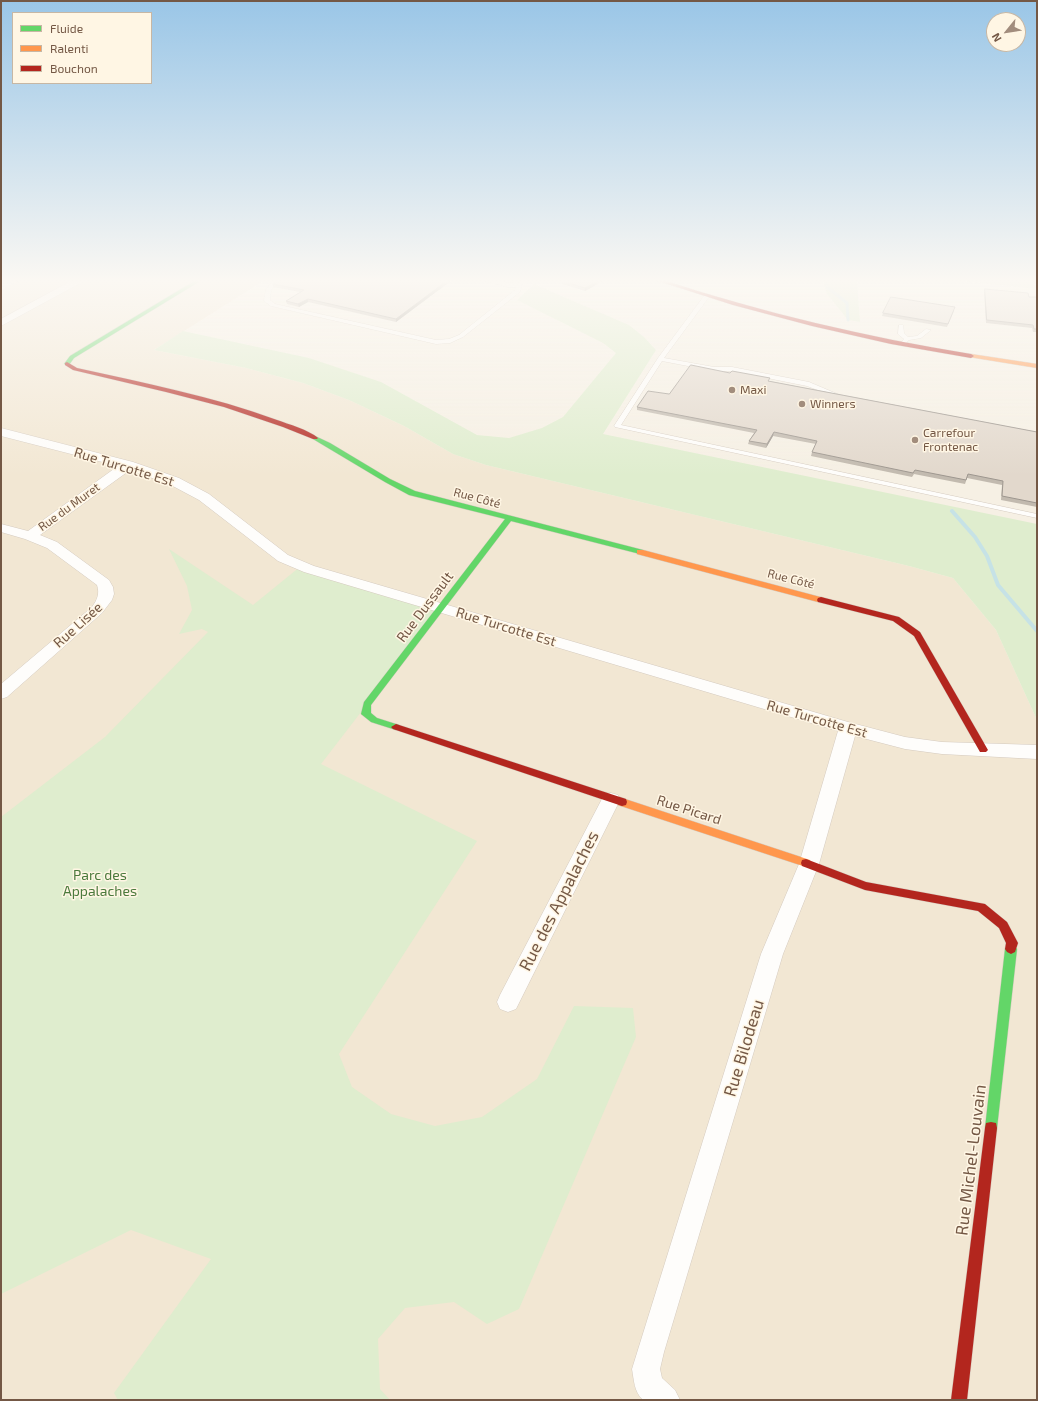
<!DOCTYPE html>
<meta charset="utf-8">
<style>
body{margin:0}
#map{position:relative;width:1038px;height:1401px;overflow:hidden;background:#f6f0e4;font-family:"Exo 2",sans-serif}
canvas{display:block}
.frame{position:absolute;inset:0;border:2px solid #745845;pointer-events:none}
.legend{position:absolute;left:12px;top:12px;width:140px;height:72px;box-sizing:border-box;background:#fff6e4;border:1px solid #c7b7a4;margin:0;padding:5px 7px;list-style:none;font-size:12px;color:#745845}
.legend li{display:flex;align-items:center;gap:8px;height:20px}
.legend b{width:20px;border:1px solid #c7b7a4}
.north{position:absolute;left:986px;top:12px;width:40px;height:40px;box-sizing:border-box;background:#fff6e4;border:1px solid #c7b7a4;border-radius:50%;rotate:240deg;font-size:11px;font-weight:700;line-height:16px;text-align:center;color:#745845}
.north::after{content:'';display:block;margin:auto;width:14px;height:18px;background:#a28d7d;clip-path:polygon(50% 0,100% 100%,50% 72%,0 100%)}
</style>
<div id="map">
<canvas width="1038" height="1401"></canvas>
<div class="frame"></div>
<ul class="legend">
<li><b style="height:5px;background:#63d668"></b>Fluide</li>
<li><b style="height:5px;background:#ff974d"></b>Ralenti</li>
<li><b style="height:5px;background:#b3261e"></b>Bouchon</li>
</ul>
<div class="north">N</div>
</div>
<script>
const context = document.querySelector('canvas').getContext('2d');
context.lineJoin = 'round';
function paint(path, color) { context.fillStyle = color; context.fill(path, 'evenodd'); }
function strokePath(path, color, width, dash) { context.strokeStyle = color; context.lineWidth = width; context.lineCap = dash ? 'butt' : 'round'; context.setLineDash(dash || []); context.stroke(path); }
function drawText(font, color, halo, rows, align = 'center') {
  context.font = font + ' "Exo 2",sans-serif'; context.lineWidth = 3; context.setLineDash([]); context.textBaseline = 'middle'; context.strokeStyle = halo; context.fillStyle = color; for (const [text, x, y, turn = 0] of rows) {
    context.save(); context.translate(x, y); context.rotate((+turn || 0) * Math.PI / 180); context.textAlign = isNaN(turn) ? turn : align; if (halo) context.strokeText(text, 0, 0); context.fillText(text, 0, 0); context.restore();
  }
}
const residential = new Path2D(`
 M 20,280 L 265,280 L 154,350 L 246,368 L 303,383 L 349,400 L 404,426 L 453,454 L 486,465 L 909,566 L 953,578 L 996,630 L 1037,720 L 1037,1400 L 1,1400 L 1,290 Z`);
const green = new Path2D(`
 M 823,280 L 857,280 L 860,322 L 848,320 L 827,294 Z
 M 954,280 L 1035,280 L 1031,284 L 1037,285 L 1037,289 Z
 M 534,284 L 629,325 L 644,337 L 656,350 L 603,434 L 1037,524 L 1037,720 L 996,630 L 953,578 L 909,566 L 486,465 L 453,454 L 404,426 L 349,400 L 303,383 L 246,368 L 154,350 L 183,331 L 309,358 L 381,382 L 477,435 L 509,438 L 542,428 L 563,417 L 616,353 L 603,343 L 517,300 Z
 M 169,549 L 253,605 L 301,566 L 442,607 L 321,764 L 477,841 L 339,1054 L 352,1087 L 391,1114 L 435,1126 L 482,1117 L 537,1079 L 574,1006 L 633,1008 L 636,1037 L 519,1309 L 487,1324 L 454,1302 L 405,1308 L 378,1339 L 380,1389 L 390,1400 L 118,1400 L 114,1393 L 211,1259 L 131,1230 L 1,1294 L 1,817 L 105,737 L 208,632 L 202,629 L 179,634 L 192,610 L 187,586 Z`);
const streamFar1 = new Path2D(`
 M 826,280 L 827,287 L 847,303 L 848,320`);
const stream = new Path2D(`
 M 952,511 L 975,537 L 987,556 L 998,585 L 1037,631`);
const lane = new Path2D(`
 M 275,280 L 281,280 L 271,290 L 270,300 L 275,304 L 436,340 L 449,339 L 459,335 L 515,290 L 516,287 L 507,287 L 482,280 C 494,280 505,283 518,283 L 521,280 L 526,280 L 522,285 L 520,292 L 463,337 L 450,343 L 436,344 L 271,306 L 264,301 C 265,291 266,286 275,280 Z
 M 706,295 L 709,297 L 664,358 L 714,367 L 732,367 L 809,382 L 842,396 L 839,398 L 807,386 L 732,371 L 714,371 L 662,361 L 621,425 L 1037,514 L 1037,518 L 615,427 L 614,426 L 658,358 L 704,296 Z
 M 899,325 L 903,325 L 904,333 L 908,337 L 917,336 L 926,329 L 931,330 L 921,338 L 909,340 L 903,346 L 900,344 L 904,339 L 898,334 Z`);
const street = new Path2D(`
 M 73,280 L 86,280 L 1,326 L 1,319 Z
 M 1,428 L 133,462 L 179,478 L 209,494 L 288,555 L 314,566 L 848,722 L 905,737 L 942,742 L 1037,745 L 1037,759 L 942,754 L 905,749 L 855,736 L 819,864 L 783,954 L 664,1352 L 660,1369 L 662,1378 L 675,1390 L 680,1400 L 643,1400 C 634,1392 634,1380 632,1369 L 761,954 L 799,864 L 838,731 L 304,572 L 278,561 L 199,500 L 169,484 L 130,470 L 40,535 L 57,542 L 109,580 L 113,587 L 114,594 L 112,600 L 102,613 L 7,697 L 1,699 L 1,684 L 92,607 C 97,600 100,594 97,585 L 47,548 L 25,539 L 1,532 L 1,524 L 28,531 L 118,466 L 1,436 Z
 M 611,793 L 618,795 L 620,800 L 516,1009 L 508,1012 L 500,1009 L 497,1002 L 500,995 L 604,795 Z`);
const fast = new Path2D(`
 M 196,280 L 202,280 L 74,358 L 69,365 L 64,364 L 70,356 Z
 M 315,436 L 330,443 L 390,479 L 415,491 L 643,550 L 644,552 L 640,554 L 511,521 L 371,705 L 371,713 L 377,718 L 399,725 L 401,727 L 399,729 L 396,730 L 371,722 L 361,714 L 364,702 L 505,519 L 409,495 L 385,482 L 313,439 L 313,437 Z
 M 1011,944 L 1015,946 L 1017,949 L 997,1128 L 996,1133 L 991,1134 L 986,1133 L 985,1128 L 1005,949 L 1007,946 Z`);
const slow = new Path2D(`
 M 971,354 L 1037,364 L 1037,368 L 969,357 L 969,355 Z
 M 637,550 L 643,550 L 824,598 L 825,600 L 824,602 L 818,602 L 637,554 Z
 M 622,798 L 810,860 L 811,863 L 810,866 L 806,867 L 618,805 L 617,802 L 618,799 Z`);
const jam = new Path2D(`
 M 655,280 L 663,280 C 764,313 866,337 971,354 L 974,356 L 971,358 L 891,344 L 812,326 L 733,305 Z
 M 67,362 L 77,368 C 144,383 212,396 277,420 C 288,424 309,430 318,438 L 317,439 L 313,439 L 283,427 L 224,407 L 166,392 L 73,370 L 65,365 L 65,363 Z
 M 821,597 L 899,617 L 920,632 L 988,750 L 986,752 L 980,752 L 914,636 L 893,621 L 818,602 L 817,600 L 818,598 Z
 M 396,724 L 626,799 L 627,802 L 626,805 L 622,806 L 393,729 L 391,727 Z
 M 806,859 L 866,882 L 985,904 L 1007,922 L 1018,943 L 1015,952 L 1011,954 L 1007,952 L 1005,949 L 1006,943 L 999,928 L 978,911 L 865,890 L 802,866 L 801,863 L 802,860 Z
 M 991,1122 L 996,1123 L 997,1128 L 967,1400 L 951,1400 L 985,1128 L 986,1123 Z`);
const wall = new Path2D(`
 M 279,280 L 452,280 L 396,322 L 308,302 L 299,307 L 287,304 L 286,301 L 300,292 L 273,287 L 273,284 Z
 M 564,280 L 605,280 L 585,291 L 562,284 L 562,281 Z
 M 985,289 L 1029,297 L 1037,297 L 1037,332 L 1033,332 L 1032,328 L 986,323 L 984,292 Z
 M 954,311 L 947,327 L 882,316 L 883,313 Z
 M 730,373 L 769,381 L 1037,432 L 1037,507 L 1001,500 L 1002,485 L 967,478 L 965,484 L 914,474 L 912,477 L 811,456 L 812,452 L 816,444 L 773,436 L 766,448 L 748,444 L 749,441 L 754,433 L 637,410 L 637,407 L 669,394 Z`);
const shadedWall = new Path2D(`
 M 448,280 L 452,280 L 396,322 L 396,319 Z
 M 600,280 L 605,280 L 585,291 L 585,288 Z
 M 308,299 L 308,302 L 299,307 L 298,304 Z
 M 774,432 L 773,436 L 766,448 L 767,444 Z`);
const building = new Path2D(`
 M 279,280 L 448,280 L 396,319 L 308,299 L 298,304 L 286,301 L 304,290 L 273,284 Z
 M 564,280 L 600,280 L 585,288 L 562,281 Z
 M 985,289 L 1028,293 L 1029,297 L 1037,297 L 1037,329 L 1034,329 L 1033,325 L 987,320 Z
 M 891,297 L 955,307 L 948,324 L 883,313 Z
 M 691,365 L 730,373 L 732,371 L 770,378 L 768,381 L 1037,432 L 1037,503 L 1002,496 L 1003,481 L 968,474 L 966,480 L 915,470 L 913,473 L 812,452 L 817,441 L 774,432 L 767,444 L 749,441 L 757,430 L 637,407 L 648,391 L 669,394 Z`);
const markers = [
 [732,390,4,"#a28d7d"],
 [802,404,4,"#a28d7d"],
 [915,440,4,"#a28d7d"]
];
const farPoinames = [
 ["Maxi",740,390],
 ["Winners",810,404],
 ["Carrefour",923,433],
 ["Frontenac",923,447]
];
const farStreetnames = [
 ["Rue Côté",477,498,15],
 ["Rue du Muret",69,507,-36],
 ["Rue Côté",791,579,14]
];
const streetNames = [
 ["Rue Turcotte Est",124,467,17],
 ["Rue Dussault",425,607,-53],
 ["Rue Lisée",78,625,-42],
 ["Rue Turcotte Est",506,627,17],
 ["Rue Turcotte Est",817,719,16],
 ["Rue Picard",689,810,18]
];
const parkNames = [
 ["Parc des",100,875],
 ["Appalaches",100,891]
];
const nearStreetnames = [
 ["Rue des Appalaches",559,901,-63],
 ["Rue Bilodeau",744,1048,-73],
 ["Rue Michel-Louvain",971,1160,-83]
];
paint(residential, '#f2e7d3');
paint(green, '#dfedce');
strokePath(streamFar1, '#c6e2e6', 3);
strokePath(stream, '#c6e2e6', 4);
strokePath(lane, '#d5cbc0', 1);
strokePath(street, '#d5cbc0', 1);
strokePath(fast, '#d6ccc1', 1);
strokePath(slow, '#d6ccc1', 1);
strokePath(jam, '#d6ccc1', 1);
paint(lane, '#fefdfb');
paint(street, '#fefdfb');
paint(fast, '#63d668');
paint(slow, '#ff974d');
paint(jam, '#b3261e');
paint(wall, '#c2baaf');
paint(shadedWall, '#9e978f');
paint(building, '#e2d8cc');
strokePath(building, '#9e978f', 1);
const sky = context.createLinearGradient(0, 0, 0, 476);
sky.addColorStop(0, '#9ac6e7');
sky.addColorStop(0.59, '#fbf8f3');
sky.addColorStop(1, '#fbf8f300');
context.fillStyle = sky;
context.fillRect(0, 0, 1038, 476);
for (const [x, y, r, color] of markers) { const dot = new Path2D(); dot.arc(x, y, r, 0, 2 * Math.PI); context.fillStyle = color; context.fill(dot); strokePath(dot, '#fff6e4', 1.5); }
drawText('12px', '#745845', '#fff6e4', farPoinames, 'left');
drawText('12px', '#745845', '#fff6e4', farStreetnames);
drawText('14px', '#745845', '#fff6e4', streetNames);
drawText('14px', '#4b7a3c', '#fff6e4', parkNames);
drawText('17px', '#745845', '#fff6e4', nearStreetnames);
</script>
